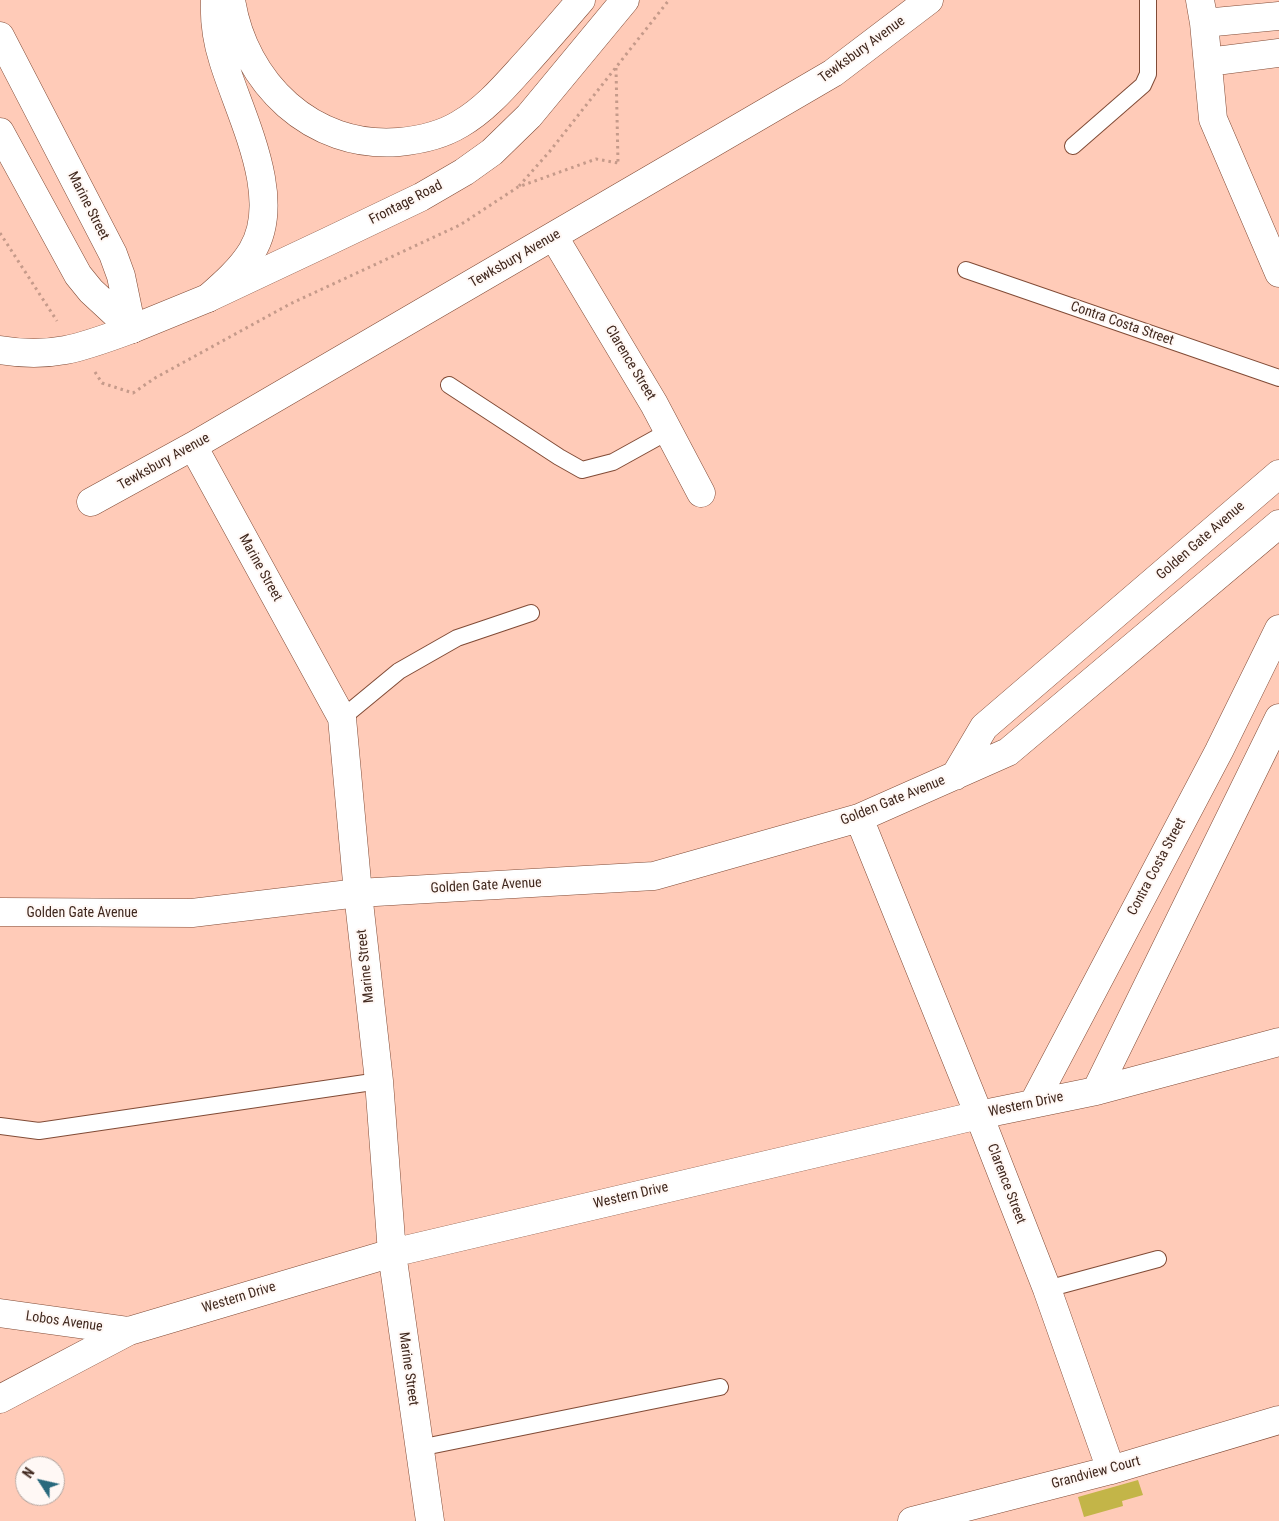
<!DOCTYPE html>
<style>
body{margin:0}
#map{position:relative;width:1279px;height:1521px;overflow:hidden;background:#ffcbb8;font-family:"Roboto Condensed",sans-serif}
canvas{display:block}
.north{position:absolute;left:15px;top:1456px;width:50px;height:50px;box-sizing:border-box;background:#fff8f5;border:1px solid #b3a59f;border-radius:50%;rotate:305deg;font-size:14px;font-weight:700;line-height:20px;text-align:center;color:#40281e}
.north::after{content:'';display:block;margin:auto;width:18px;height:22px;background:#28697d;clip-path:polygon(50% 0,100% 100%,50% 72%,0 100%)}
</style>
<div id="map">
<canvas width="1279" height="1521"></canvas>
<div class="north">N</div>
</div>
<script>
const context = document.querySelector('canvas').getContext('2d');
context.lineJoin = 'round';
function paint(path, color) { context.fillStyle = color; context.fill(path, 'evenodd'); }
function strokePath(path, color, width, dash) { context.strokeStyle = color; context.lineWidth = width; context.lineCap = dash ? 'butt' : 'round'; context.setLineDash(dash || []); context.stroke(path); }
function drawText(font, color, halo, rows, align = 'center') {
  context.font = font + ' "Roboto Condensed",sans-serif'; context.lineWidth = 4; context.setLineDash([]); context.textBaseline = 'middle'; context.strokeStyle = halo; context.fillStyle = color; for (const [text, x, y, turn = 0] of rows) {
    context.save(); context.translate(x, y); context.rotate((+turn || 0) * Math.PI / 180); context.textAlign = isNaN(turn) ? turn : align; if (halo) context.strokeText(text, 0, 0); context.fillText(text, 0, 0); context.restore();
  }
}
const green = new Path2D(`
 M 1138,1480 L 1143,1495 L 1122,1501 L 1123,1506 L 1084,1517 L 1078,1497 Z`);
const path = new Path2D(`
 M 616,68 L 618,163
 M 519,186 L 550,151 L 669,0
 M 0,233 L 57,321
 M 95,372 L 102,383 L 133,393 L 155,378 L 290,304 L 460,225 L 518,187 L 596,159 L 618,163`);
const lane = new Path2D(`
 M 1073,146 L 1143,85 L 1148,74 L 1148,0
 M 966,270 L 1279,378
 M 449,385 L 559,457 L 582,470 L 613,462 L 669,431
 M 342,718 L 399,671 L 457,638 L 531,613
 M 0,1126 L 39,1131 L 379,1081
 M 1047,1289 L 1158,1259
 M 419,1448 L 720,1387`);
const street = new Path2D(`
 M 1200,0 L 1204,23 L 1213,119 L 1279,273
 M 1204,23 L 1279,16
 M 1208,62 L 1279,53
 M 554,237 L 654,404 L 701,493
 M 193,446 L 342,718 L 358,893 L 379,1081 L 392,1253 L 430,1521
 M 91,502 L 193,446 L 833,73 L 929,0
 M 955,776 L 984,727 L 1279,474
 M 859,818 L 979,1115 L 1047,1289 L 1111,1470
 M 0,912 L 192,913 L 358,893 L 654,876 L 859,818 L 1008,752 L 1279,524
 M 1096,1091 L 1279,718
 M 1033,1104 L 1219,751 L 1279,629
 M 0,1313 L 129,1331
 M 0,1399 L 129,1331 L 392,1253 L 979,1115 L 1096,1091 L 1279,1042
 M 912,1521 L 1111,1470 L 1279,1420`);
const secondary = new Path2D(`
 M 0,36 L 113,254 L 121,276 L 132,329
 M 0,132 L 78,275 L 91,291 L 132,329`);
const primary = new Path2D(`
 M 132,329 L 208,298 L 329,241 L 421,197 L 464,172 L 492,152 L 529,116 L 625,0`);
const highway = new Path2D(`
 M 231,0 C 244,83 312,149 399,142 C 420,140 442,135 460,124 C 486,109 506,85 526,63 C 545,42 563,21 581,0
 M 208,298 C 224,284 241,269 252,251 C 285,197 239,114 223,60 C 217,41 214,20 215,0
 M 0,350 C 53,359 83,347 132,329`);
const streetNames = [
 ["Tewksbury Avenue",862,50,-36],
 ["Frontage Road",406,203,-27],
 ["Marine Street",88,206,63],
 ["Tewksbury Avenue",515,259,-30],
 ["Contra Costa Street",1122,324,19],
 ["Clarence Street",630,363,59],
 ["Tewksbury Avenue",164,462,-29],
 ["Golden Gate Avenue",1201,541,-41],
 ["Marine Street",260,568,61],
 ["Golden Gate Avenue",893,801,-22],
 ["Contra Costa Street",1157,867,-62],
 ["Golden Gate Avenue",486,886,-3],
 ["Golden Gate Avenue",82,913],
 ["Marine Street",366,966,-96],
 ["Western Drive",1026,1105,-12],
 ["Clarence Street",1006,1184,69],
 ["Western Drive",631,1196,-13],
 ["Western Drive",239,1298,-17],
 ["Lobos Avenue",64,1322,8],
 ["Marine Street",408,1369,82],
 ["Grandview Court",1096,1473,-15]
];
paint(green, '#c3b548');
strokePath(lane, '#814b36', 18);
strokePath(street, '#814b36', 29);
strokePath(secondary, '#814b36', 29);
strokePath(primary, '#814b36', 29);
strokePath(highway, '#814b36', 29);
strokePath(path, '#c59a8a', 3, [2.5, 4]);
strokePath(lane, '#fff', 16);
strokePath(street, '#fff', 28);
strokePath(secondary, '#fff', 28);
strokePath(primary, '#fff', 28);
strokePath(highway, '#fff', 28);
drawText('14px', '#40281e', '#fff8f5', streetNames);
</script>
